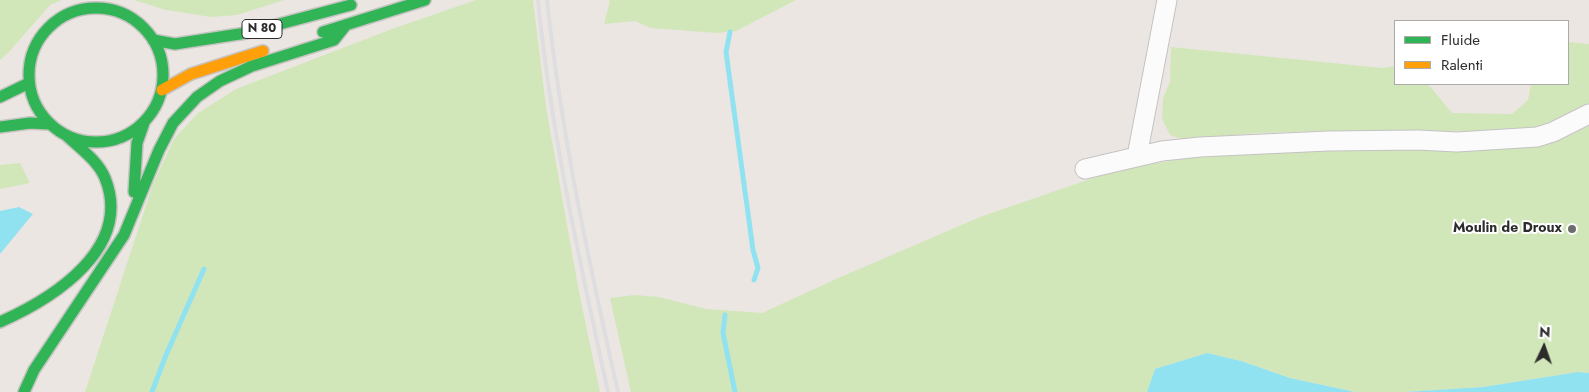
<!DOCTYPE html>
<style>
body{margin:0}
#map{position:relative;width:1589px;height:392px;overflow:hidden;background:#ebe6e2;font-family:Jost,sans-serif}
canvas{display:block}
.legend{position:absolute;left:1394px;top:20px;width:175px;height:65px;box-sizing:border-box;background:#fff;border:1px solid #ababab;margin:0;padding:6px 9px;list-style:none;font-size:15px;color:#2c2c2c}
.legend li{display:flex;align-items:center;gap:10px;height:25px}
.legend b{width:25px;border:1px solid #ababab}
.north{position:absolute;left:1519px;top:322px;width:50px;height:50px;-webkit-text-stroke:4px #fff;paint-order:stroke;rotate:3deg;font-size:14px;font-weight:700;line-height:20px;text-align:center;color:#2c2c2c}
.north::after{content:'';display:block;margin:auto;width:18px;height:22px;background:#2c2c2c;clip-path:polygon(50% 0,100% 100%,50% 72%,0 100%)}
</style>
<div id="map">
<canvas width="1589" height="392"></canvas>
<ul class="legend">
<li><b style="height:6px;background:#30b455"></b>Fluide</li>
<li><b style="height:6px;background:#ff9f0a"></b>Ralenti</li>
</ul>
<div class="north">N</div>
</div>
<script>
const context = document.querySelector('canvas').getContext('2d');
context.lineJoin = 'round';
function paint(path, color) { context.fillStyle = color; context.fill(path, 'evenodd'); }
function strokePath(path, color, width, dash) { context.strokeStyle = color; context.lineWidth = width; context.lineCap = dash ? 'butt' : 'round'; context.setLineDash(dash || []); context.stroke(path); }
function drawText(font, color, halo, rows, align = 'center') {
  context.font = font + ' Jost,sans-serif'; context.lineWidth = 4; context.setLineDash([]); context.textBaseline = 'middle'; context.strokeStyle = halo; context.fillStyle = color; for (const [text, x, y, turn = 0] of rows) {
    context.save(); context.translate(x, y); context.rotate((+turn || 0) * Math.PI / 180); context.textAlign = isNaN(turn) ? turn : align; if (halo) context.strokeText(text, 0, 0); context.fillText(text, 0, 0); context.restore();
  }
}
const green = new Path2D(`
 M 0,0 L 62,0 L 50,5 L 8,53 L 0,60 Z
 M 134,0 L 284,0 L 237,15 L 211,17 L 166,10 Z
 M 476,0 L 533,0 L 546,107 L 579,292 L 600,392 L 85,392 L 153,184 L 174,139 L 197,114 L 236,89 L 392,29 Z
 M 607,0 L 796,0 L 736,31 L 717,33 L 651,28 L 635,21 L 604,24 L 610,1 Z
 M 1568,42 L 1589,44 L 1589,105 L 1542,125 L 1517,131 L 1329,131 L 1256,133 L 1185,140 L 1170,135 L 1162,119 L 1163,98 L 1170,82 L 1171,47 L 1383,68 L 1395,66 L 1395,84 L 1428,84 L 1452,113 L 1512,114 L 1528,100 L 1531,84 L 1568,84 Z
 M 1589,126 L 1589,373 L 1578,372 L 1483,387 L 1405,392 L 1355,392 L 1290,378 L 1241,361 L 1207,353 L 1155,369 L 1147,392 L 631,392 L 610,298 L 635,295 L 659,297 L 706,309 L 762,313 L 836,279 L 980,217 L 1102,175 L 1128,168 L 1182,159 L 1265,152 L 1485,148 L 1559,141 Z
 M 20,163 L 30,183 L 0,189 L 0,165 Z`);
const water = new Path2D(`
 M 19,207 L 33,214 L 0,254 L 0,211 Z
 M 1207,353 L 1241,361 L 1290,378 L 1355,392 L 1147,392 L 1155,369 Z
 M 1578,372 L 1589,373 L 1589,392 L 1405,392 L 1483,387 Z`);
const stream = new Path2D(`
 M 730,32 L 726,52 L 753,250 L 758,268 L 754,280
 M 725,315 L 723,333 L 735,392
 M 152,392 L 166,355 L 204,269`);
const street = new Path2D(`
 M 1137,156 L 1167,0
 M 1085,169 L 1162,151 L 1200,147 L 1328,141 L 1418,140 L 1457,142 L 1537,137 L 1553,132 L 1589,114`);
const fast = new Path2D(`
 M29 75a67 67 0 1 1 134 0a67 67 0 1 1-134 0Z
 M 323,32 L 425,0
 M 153,40 L 175,44 L 246,33 L 351,5
 M 0,97 L 29,83
 M 0,127 L 30,123 L 49,124
 M 134,192 L 137,143 L 144,123
 M 0,322 C 54,298 133,248 105,178 C 98,161 80,148 67,136
 M 24,392 L 34,370 L 124,235 L 159,150 L 173,123 L 197,97 L 220,81 L 252,66 L 334,40 L 346,25`);
const slow = new Path2D(`
 M 162,90 L 191,74 L 263,51`);
const rail = new Path2D(`
 M 538,0 C 551,132 580,263 608,392
 M 547,0 C 561,132 589,263 618,392`);
const markers = [
 [1572,229,5,"#6f6d6c"]
];
const shields = [
 [262,29,40]
];
const shieldNames = [
 ["N 80",262,29]
];
const poiNames = [
 ["Moulin de Droux",1562,229]
];
paint(green, '#d1e7b9');
paint(water, '#91e2f0');
strokePath(stream, '#91e2f0', 5);
strokePath(street, '#c4c3c3', 21);
strokePath(fast, '#c6c4c2', 14);
strokePath(slow, '#c6c4c2', 14);
strokePath(street, '#fcfbfb', 19);
strokePath(fast, '#30b455', 11);
strokePath(slow, '#ff9f0a', 11);
strokePath(rail, '#dedee0', 4);
for (const [x, y, r, color] of markers) { const dot = new Path2D(); dot.arc(x, y, r, 0, 2 * Math.PI); context.fillStyle = color; context.fill(dot); strokePath(dot, '#fff', 2); }
for (const [x, y, w] of shields) { const box = new Path2D(); box.roundRect(x - w / 2, y - 9.5, w, 19, 4); context.fillStyle = '#fff'; context.fill(box); strokePath(box, '#2c2c2c', 1); }
drawText('bold 12px', '#2c2c2c', null, shieldNames);
drawText('bold 14px', '#2c2c2c', '#fff', poiNames, 'right');
</script>
